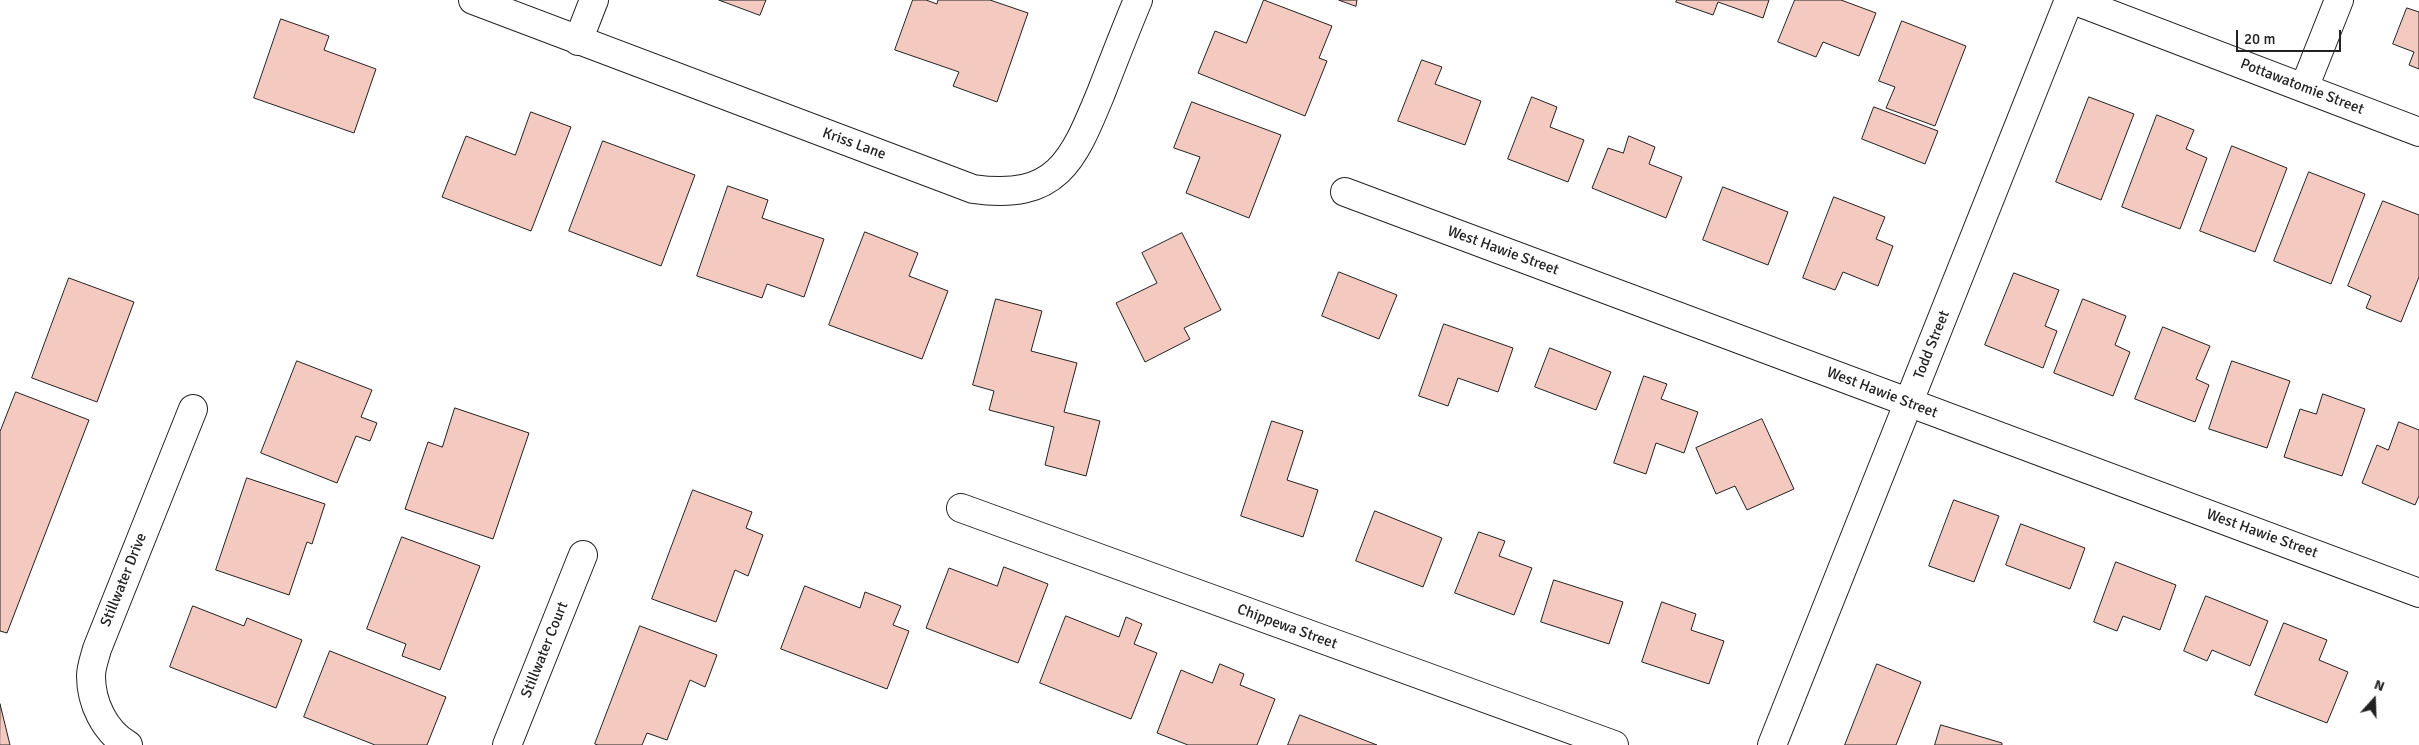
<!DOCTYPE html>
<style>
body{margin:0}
#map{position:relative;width:2419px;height:745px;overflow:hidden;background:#fff;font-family:Signika,sans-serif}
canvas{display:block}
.north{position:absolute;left:2349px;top:675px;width:50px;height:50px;-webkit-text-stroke:4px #fff;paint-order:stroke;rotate:20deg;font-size:14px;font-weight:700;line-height:20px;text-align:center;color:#222}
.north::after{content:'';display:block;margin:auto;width:18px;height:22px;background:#222;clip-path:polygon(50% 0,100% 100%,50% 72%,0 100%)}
.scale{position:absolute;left:2236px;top:30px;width:105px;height:22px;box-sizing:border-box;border:2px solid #222;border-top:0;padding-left:6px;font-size:15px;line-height:18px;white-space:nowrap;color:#222;-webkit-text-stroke:4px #fff;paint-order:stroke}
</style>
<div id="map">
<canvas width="2419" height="745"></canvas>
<div class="north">N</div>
<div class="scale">20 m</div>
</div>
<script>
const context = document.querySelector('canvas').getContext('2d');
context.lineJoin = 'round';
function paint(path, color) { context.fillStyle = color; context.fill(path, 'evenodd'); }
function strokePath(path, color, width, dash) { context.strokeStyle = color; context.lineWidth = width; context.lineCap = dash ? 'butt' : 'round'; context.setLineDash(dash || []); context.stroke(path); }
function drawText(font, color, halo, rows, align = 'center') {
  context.font = font + ' Signika,sans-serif'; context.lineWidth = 4; context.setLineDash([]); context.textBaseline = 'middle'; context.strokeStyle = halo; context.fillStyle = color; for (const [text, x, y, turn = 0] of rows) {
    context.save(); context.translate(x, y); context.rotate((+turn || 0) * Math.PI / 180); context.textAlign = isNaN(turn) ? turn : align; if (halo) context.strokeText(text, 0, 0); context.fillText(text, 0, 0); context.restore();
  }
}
const building = new Path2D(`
 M 719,0 L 766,0 L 760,15 Z
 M 913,0 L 926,0 L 937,4 L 938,0 L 990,0 L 1028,13 L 997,102 L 953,86 L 959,72 L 895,50 Z
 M 1264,0 L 1332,26 L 1319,58 L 1327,61 L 1305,116 L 1198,73 L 1215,31 L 1246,43 Z
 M 1339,0 L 1357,0 L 1356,6 Z
 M 1677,0 L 1769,0 L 1763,18 L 1718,2 L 1713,15 L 1676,2 Z
 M 1795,0 L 1841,0 L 1876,13 L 1859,56 L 1823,42 L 1816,57 L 1778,42 Z
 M 2407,8 L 2419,12 L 2419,69 L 2409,65 L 2414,52 L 2393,44 Z
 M 281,19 L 329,36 L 324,50 L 376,69 L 354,133 L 254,98 Z
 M 1902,21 L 1966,46 L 1935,126 L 1886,108 L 1895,87 L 1879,81 Z
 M 1422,60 L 1442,67 L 1435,84 L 1481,101 L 1465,145 L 1398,121 Z
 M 1532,97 L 1557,107 L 1550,127 L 1584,140 L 1568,182 L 1508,159 Z
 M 2089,97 L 2134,114 L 2101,200 L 2056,182 Z
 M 1192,102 L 1281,135 L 1249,218 L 1186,193 L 1200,157 L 1174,148 Z
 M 1874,107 L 1938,131 L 1925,164 L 1862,139 Z
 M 531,112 L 571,127 L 531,231 L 442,197 L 466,136 L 515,155 Z
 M 2157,115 L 2194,130 L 2186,149 L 2207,158 L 2180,229 L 2122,207 Z
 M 1629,136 L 1655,147 L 1649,164 L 1682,177 L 1666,218 L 1592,188 L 1608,148 L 1623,153 Z
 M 603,141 L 695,175 L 661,266 L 569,231 Z
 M 2232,146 L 2287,168 L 2255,252 L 2200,231 Z
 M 2309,172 L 2365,194 L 2331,284 L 2274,261 Z
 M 728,186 L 768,200 L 762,218 L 824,239 L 804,297 L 767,284 L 762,298 L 697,276 Z
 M 1723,187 L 1788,212 L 1768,265 L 1703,240 Z
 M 1834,197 L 1885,217 L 1876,239 L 1893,246 L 1878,286 L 1843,272 L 1835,290 L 1803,278 Z
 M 2383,201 L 2419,215 L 2419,277 L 2401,322 L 2366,308 L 2371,296 L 2348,286 Z
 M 865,232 L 918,253 L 909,276 L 948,291 L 922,359 L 829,325 Z
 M 1182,233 L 1221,310 L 1184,328 L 1190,339 L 1145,362 L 1116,303 L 1157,283 L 1142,253 Z
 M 1339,272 L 1397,295 L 1379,339 L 1322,316 Z
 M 2014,273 L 2059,290 L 2045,326 L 2057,331 L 2043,368 L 1985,345 Z
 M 69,278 L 134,302 L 97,402 L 32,378 Z
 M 996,299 L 1042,311 L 1031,351 L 1077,363 L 1064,412 L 1100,421 L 1086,476 L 1045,465 L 1054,427 L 989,410 L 994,391 L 973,385 Z
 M 2083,299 L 2126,316 L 2115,345 L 2130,352 L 2113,396 L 2054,373 Z
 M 1444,324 L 1513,348 L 1498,392 L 1458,378 L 1448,406 L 1419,396 Z
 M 2163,327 L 2210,346 L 2196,379 L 2209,385 L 2195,422 L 2135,399 Z
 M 1550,348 L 1611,372 L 1596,410 L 1535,387 Z
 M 297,361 L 372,390 L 361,417 L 377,423 L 370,441 L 356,436 L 337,483 L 261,453 Z
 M 2232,361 L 2290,381 L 2267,448 L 2209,429 Z
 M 1644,376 L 1667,384 L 1661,399 L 1698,412 L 1684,453 L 1656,443 L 1646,474 L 1614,463 Z
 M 16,392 L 89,420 L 7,633 L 0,631 L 0,432 Z
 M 2323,394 L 2365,409 L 2342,476 L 2284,457 L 2300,409 L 2316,414 Z
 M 455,408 L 529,433 L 493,539 L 405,509 L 428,442 L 442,447 Z
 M 1762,419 L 1794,489 L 1747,510 L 1735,486 L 1716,494 L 1696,448 Z
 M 1272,421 L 1303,431 L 1287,480 L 1318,490 L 1303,537 L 1241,516 Z
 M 2399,422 L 2419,430 L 2419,496 L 2415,505 L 2362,483 L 2377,445 L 2388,450 Z
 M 247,478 L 325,504 L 312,544 L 307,542 L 289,595 L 216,570 Z
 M 693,490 L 752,512 L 746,528 L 763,535 L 748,576 L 735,570 L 716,622 L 652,599 Z
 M 1954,500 L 1999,516 L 1974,582 L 1929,566 Z
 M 1375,511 L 1442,538 L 1423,587 L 1356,561 Z
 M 2021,524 L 2085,548 L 2070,589 L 2006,565 Z
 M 1479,532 L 1505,541 L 1499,556 L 1532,568 L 1514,615 L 1455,593 Z
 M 402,537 L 480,566 L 440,670 L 402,656 L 406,644 L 367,629 Z
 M 2116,562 L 2176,585 L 2160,630 L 2123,616 L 2117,631 L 2094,622 Z
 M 1004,567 L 1048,584 L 1018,663 L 926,628 L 949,568 L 997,586 Z
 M 1554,580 L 1623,602 L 1609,644 L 1541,622 Z
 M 805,586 L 860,608 L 865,592 L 901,606 L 893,625 L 909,631 L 887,689 L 781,649 Z
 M 2206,596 L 2268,621 L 2250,666 L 2212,650 L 2207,661 L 2184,651 Z
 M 1662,602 L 1696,614 L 1691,630 L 1724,641 L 1709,684 L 1642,662 Z
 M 193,606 L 244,626 L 247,618 L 302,640 L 276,708 L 170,667 Z
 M 1066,616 L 1119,637 L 1126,617 L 1142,624 L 1134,644 L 1157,653 L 1131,719 L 1040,683 Z
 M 2284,623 L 2327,640 L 2319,660 L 2348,672 L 2327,723 L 2255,695 Z
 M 640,626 L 717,655 L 705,687 L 690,680 L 667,740 L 647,733 L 642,745 L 598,745 L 595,744 Z
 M 330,651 L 446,697 L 427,745 L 375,745 L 304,717 Z
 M 1220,664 L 1244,674 L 1240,685 L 1275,699 L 1257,745 L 1188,745 L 1157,733 L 1181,670 L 1212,683 Z
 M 1877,664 L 1921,682 L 1896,745 L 1845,745 Z
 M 0,704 L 10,745 L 0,745 Z
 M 1300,715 L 1377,745 L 1288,745 Z
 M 1941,725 L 2002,743 L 2002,745 L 1935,745 Z`);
const street = new Path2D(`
 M 473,0 L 973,189 C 1057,201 1073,161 1101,93 C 1113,62 1125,31 1138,0
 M 2073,0 L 2419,132
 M 578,41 L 594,0
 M 2304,88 L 2339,0
 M 1345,192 L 2419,593
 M 961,508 L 1614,745
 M 128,745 C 104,731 91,702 91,676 C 91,667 95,657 97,649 L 193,409
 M 507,745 L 583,555
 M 1772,745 L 2069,0`);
const streetNames = [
 ["Pottawatomie Street",2302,87,21],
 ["Kriss Lane",854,144,20],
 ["West Hawie Street",1503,251,20],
 ["Todd Street",1932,345,-68],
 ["West Hawie Street",1882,393,21],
 ["West Hawie Street",2262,534,20],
 ["Stillwater Drive",124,580,-68],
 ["Chippewa Street",1287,627,20],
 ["Stillwater Court",545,650,-68]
];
paint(building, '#f3c9c0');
strokePath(building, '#222', 1);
strokePath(street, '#222', 30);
strokePath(street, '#fff', 28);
drawText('15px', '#222', '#fff', streetNames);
</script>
